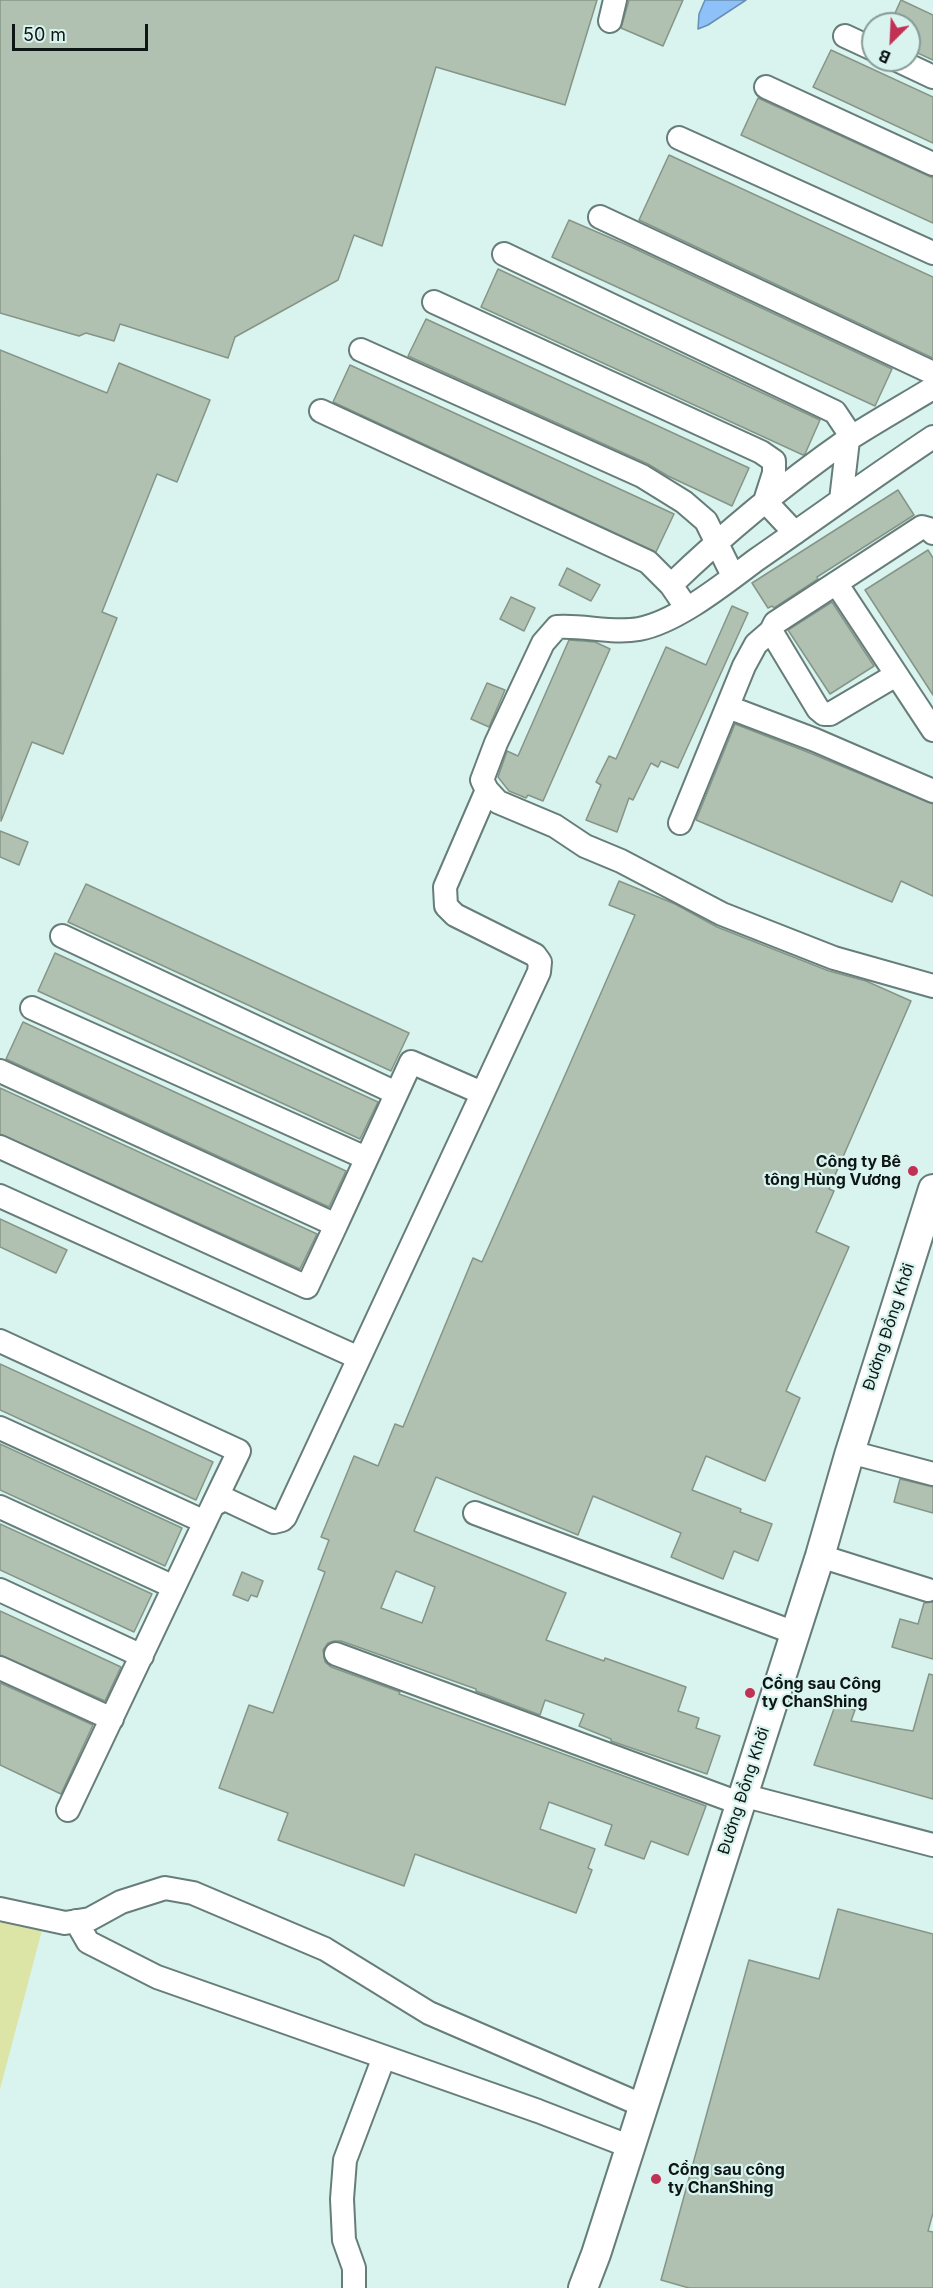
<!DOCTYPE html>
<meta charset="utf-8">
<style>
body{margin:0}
#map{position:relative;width:933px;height:2288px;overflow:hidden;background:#d9f3ee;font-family:Inter,sans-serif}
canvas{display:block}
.north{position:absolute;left:861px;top:12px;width:60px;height:60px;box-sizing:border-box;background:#d9f3ee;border:2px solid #879b97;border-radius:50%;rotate:204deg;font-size:16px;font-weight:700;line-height:24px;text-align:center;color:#0d1614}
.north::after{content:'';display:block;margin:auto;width:21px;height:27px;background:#c13154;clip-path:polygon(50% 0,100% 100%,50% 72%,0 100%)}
.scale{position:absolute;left:12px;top:24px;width:136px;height:27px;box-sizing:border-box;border:3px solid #0d1614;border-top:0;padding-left:8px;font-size:18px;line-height:21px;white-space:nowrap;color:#0d1614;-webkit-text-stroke:4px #d9f3ee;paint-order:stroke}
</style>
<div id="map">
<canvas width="933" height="2288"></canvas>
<div class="north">B</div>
<div class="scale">50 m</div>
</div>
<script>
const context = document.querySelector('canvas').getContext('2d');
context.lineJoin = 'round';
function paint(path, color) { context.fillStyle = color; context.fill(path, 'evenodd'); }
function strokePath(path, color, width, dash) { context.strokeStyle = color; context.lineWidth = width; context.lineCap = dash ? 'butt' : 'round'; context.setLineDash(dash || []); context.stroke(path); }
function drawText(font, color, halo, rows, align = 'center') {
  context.font = font + ' Inter,sans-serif'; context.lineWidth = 4.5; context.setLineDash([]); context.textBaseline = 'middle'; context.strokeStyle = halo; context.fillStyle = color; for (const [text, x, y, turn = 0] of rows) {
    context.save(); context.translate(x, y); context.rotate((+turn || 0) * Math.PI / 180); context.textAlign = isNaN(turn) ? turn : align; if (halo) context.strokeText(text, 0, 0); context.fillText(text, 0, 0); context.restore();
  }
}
const green = new Path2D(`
 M 0,1921 L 42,1930 L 0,2089 Z`);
const water = new Path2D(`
 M 705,0 L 746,0 L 708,25 L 698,29 L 699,14 Z`);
const building = new Path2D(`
 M 0,0 L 597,0 L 565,105 L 436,67 L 382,246 L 354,235 L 338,280 L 235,337 L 228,358 L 120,324 L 114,341 L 86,333 L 79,336 L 0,313 Z
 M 629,0 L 683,0 L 663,46 L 621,28 Z
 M 901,0 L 933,15 L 933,60 L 909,49 L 909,24 L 890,24 Z
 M 831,50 L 933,97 L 933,143 L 813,87 Z
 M 758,98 L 933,178 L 933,223 L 741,135 Z
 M 669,155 L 933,277 L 933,358 L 639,220 Z
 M 569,220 L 627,245 L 892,369 L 875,406 L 552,257 Z
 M 498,269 L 820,420 L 805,454 L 803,455 L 481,307 Z
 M 426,319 L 749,468 L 732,506 L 668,476 L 648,464 L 408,356 Z
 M 0,350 L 107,393 L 119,363 L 210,400 L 177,482 L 157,474 L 102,612 L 117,618 L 63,754 L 32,742 L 1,821 Z
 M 350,365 L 674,514 L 656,552 L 333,402 Z
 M 898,490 L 914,515 L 817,577 L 818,579 L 774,608 L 772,606 L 768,608 L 752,583 Z
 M 928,550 L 933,558 L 933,695 L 865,590 Z
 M 567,568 L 600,585 L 591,601 L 559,585 Z
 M 511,597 L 535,608 L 524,631 L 500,619 Z
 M 832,602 L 874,666 L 830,694 L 788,630 Z
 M 732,606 L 748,613 L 678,768 L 661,761 L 658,767 L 651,763 L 633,800 L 629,798 L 617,832 L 586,820 L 601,785 L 596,782 L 609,756 L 616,759 L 666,647 L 706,665 Z
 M 569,640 L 595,642 L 610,649 L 543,801 L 528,795 L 526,798 L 509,791 L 498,777 L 507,751 L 518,756 Z
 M 487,683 L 505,690 L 489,727 L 471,719 Z
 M 735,724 L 810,753 L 933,804 L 933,896 L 901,881 L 892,902 L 696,820 Z
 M 0,831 L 28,842 L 19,865 L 0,857 Z
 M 619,881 L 675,904 L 717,927 L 829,971 L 866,981 L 911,1001 L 829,1189 L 834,1191 L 816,1232 L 849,1247 L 786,1391 L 800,1398 L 765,1481 L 706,1456 L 692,1490 L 741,1509 L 740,1512 L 772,1524 L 758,1561 L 734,1551 L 723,1579 L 671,1557 L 681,1533 L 593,1496 L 578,1535 L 436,1477 L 414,1531 L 566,1593 L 546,1640 L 604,1661 L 605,1658 L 686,1687 L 678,1711 L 699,1718 L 696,1728 L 720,1736 L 707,1774 L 611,1741 L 611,1739 L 579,1726 L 584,1714 L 545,1700 L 540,1715 L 476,1691 L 476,1689 L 341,1641 L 334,1641 L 328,1643 L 323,1650 L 325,1662 L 331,1667 L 400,1692 L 399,1694 L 706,1806 L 688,1855 L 651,1841 L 644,1859 L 605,1845 L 612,1825 L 549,1802 L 540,1829 L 595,1849 L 588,1868 L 592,1870 L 576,1913 L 415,1854 L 404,1886 L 278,1840 L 288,1813 L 219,1788 L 249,1705 L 273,1713 L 325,1572 L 318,1569 L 329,1540 L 321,1537 L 354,1456 L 378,1466 L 395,1424 L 403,1427 L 473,1258 L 482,1262 L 566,1073 L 635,915 L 609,905 ZM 396,1571 L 435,1587 L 422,1623 L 381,1608 Z
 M 86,884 L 409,1033 L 391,1071 L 68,922 Z
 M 55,953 L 378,1102 L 360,1139 L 38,991 Z
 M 23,1022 L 346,1171 L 329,1207 L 6,1059 Z
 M 0,1088 L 317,1234 L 300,1269 L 0,1134 Z
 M 0,1219 L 67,1250 L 56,1273 L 0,1247 Z
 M 0,1364 L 213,1462 L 196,1500 L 0,1410 Z
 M 0,1444 L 182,1528 L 165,1566 L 0,1490 Z
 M 900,1479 L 933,1487 L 933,1513 L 894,1502 Z
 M 0,1524 L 152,1594 L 134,1632 L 0,1570 Z
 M 242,1572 L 263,1581 L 257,1597 L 251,1595 L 248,1601 L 233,1595 Z
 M 933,1602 L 933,1659 L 892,1647 L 900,1619 L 918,1624 L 924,1603 Z
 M 0,1611 L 121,1667 L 105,1701 L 0,1655 Z
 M 929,1674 L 933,1675 L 933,1799 L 814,1765 L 836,1703 L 855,1710 L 851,1721 L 913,1731 Z
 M 0,1683 L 93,1725 L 61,1794 L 0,1765 Z
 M 838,1909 L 933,1934 L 933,2213 L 928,2231 L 933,2232 L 933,2288 L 689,2288 L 661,2280 L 749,1960 L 819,1979 Z`);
const minor = new Path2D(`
 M 610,21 L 615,0
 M 845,36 L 873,49
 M 897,60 L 933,77
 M 766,87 L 933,164
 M 679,138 L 933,253
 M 600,217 L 933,373
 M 504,254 L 835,412 L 847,430 L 848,440 L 841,500
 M 434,302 L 761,452 L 774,461 L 774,473 L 765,501 L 795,533
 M 361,350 L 642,476 L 684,502 L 706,521 L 733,576
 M 321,411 L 648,562 L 671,585 L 686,607
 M 933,437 C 873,477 815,519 756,560 C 725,583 677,622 639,629 C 612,634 584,625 557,627 L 543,643 L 496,743 L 482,780 L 487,790 L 498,802 L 555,826 L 585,846 L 621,861 L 722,914 L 834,958 L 933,986
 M 836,583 L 933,730
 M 671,585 C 726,532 784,484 847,440 C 875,422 905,405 933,388
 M 896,675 L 830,714 L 824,714 L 818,709 L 771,631 L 775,623 L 922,527 L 929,529 L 933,533
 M 728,707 L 815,740 L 933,791
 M 680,823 L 744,666 L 756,644 L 771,631
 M 62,936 L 396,1093
 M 32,1008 L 366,1158
 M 0,1071 L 336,1225 L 411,1062 L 482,1093
 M 0,1147 L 307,1287 L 336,1225
 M 0,1196 L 359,1358
 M 0,1341 L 239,1451 L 213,1505
 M 0,1428 L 205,1522
 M 850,1452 L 933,1474
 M 0,1507 L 174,1587
 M 475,1513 L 795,1633
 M 820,1556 L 928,1590
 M 0,1590 L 142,1656
 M 336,1654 L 739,1803
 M 0,1668 L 112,1719
 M 742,1795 L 933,1845
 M 68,1810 L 213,1505 L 225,1499 L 274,1522 L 282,1520 L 285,1517 L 539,972 L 540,962 L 535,955 L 455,915 L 446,906 L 445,887 L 487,790
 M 0,1909 L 65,1923 L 90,1919 L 121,1902 L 165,1888 L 193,1893 L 325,1949 L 429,2013 L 644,2106
 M 76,1921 L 88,1942 L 157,1977 L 538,2111 L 631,2147
 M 354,2288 L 354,2268 L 344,2240 L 342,2199 L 345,2160 L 384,2057`);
const major = new Path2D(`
 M 583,2288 L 596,2254 L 820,1556 L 850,1452 L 933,1189`);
const markers = [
 [913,1171,6,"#c13154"],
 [750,1693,6,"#c13154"],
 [656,2179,6,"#c13154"]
];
const poiNames = [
 ["Công ty Bê",901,1162,"right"],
 ["tông Hùng Vương",901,1180,"right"],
 ["Cổng sau Công",762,1684],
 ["ty ChanShing",762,1702],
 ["Cổng sau công",668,2170],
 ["ty ChanShing",668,2188]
];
const streetNames = [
 ["Đường Đồng Khởi",889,1327,-72],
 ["Đường Đồng Khởi",744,1791,-72]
];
paint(green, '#dce4a6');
paint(water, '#8ec1f7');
strokePath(water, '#678eb3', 1.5);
paint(building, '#b0c1b2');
strokePath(building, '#859587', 1.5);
strokePath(minor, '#667d79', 26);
strokePath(major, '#667d79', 32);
strokePath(minor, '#fff', 22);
strokePath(major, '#fff', 28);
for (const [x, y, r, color] of markers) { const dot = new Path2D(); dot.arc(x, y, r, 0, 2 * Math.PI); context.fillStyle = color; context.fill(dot); strokePath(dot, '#d9f3ee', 2); }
drawText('bold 16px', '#0d1614', '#d9f3ee', poiNames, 'left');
drawText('16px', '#0d1614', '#d9f3ee', streetNames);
</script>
